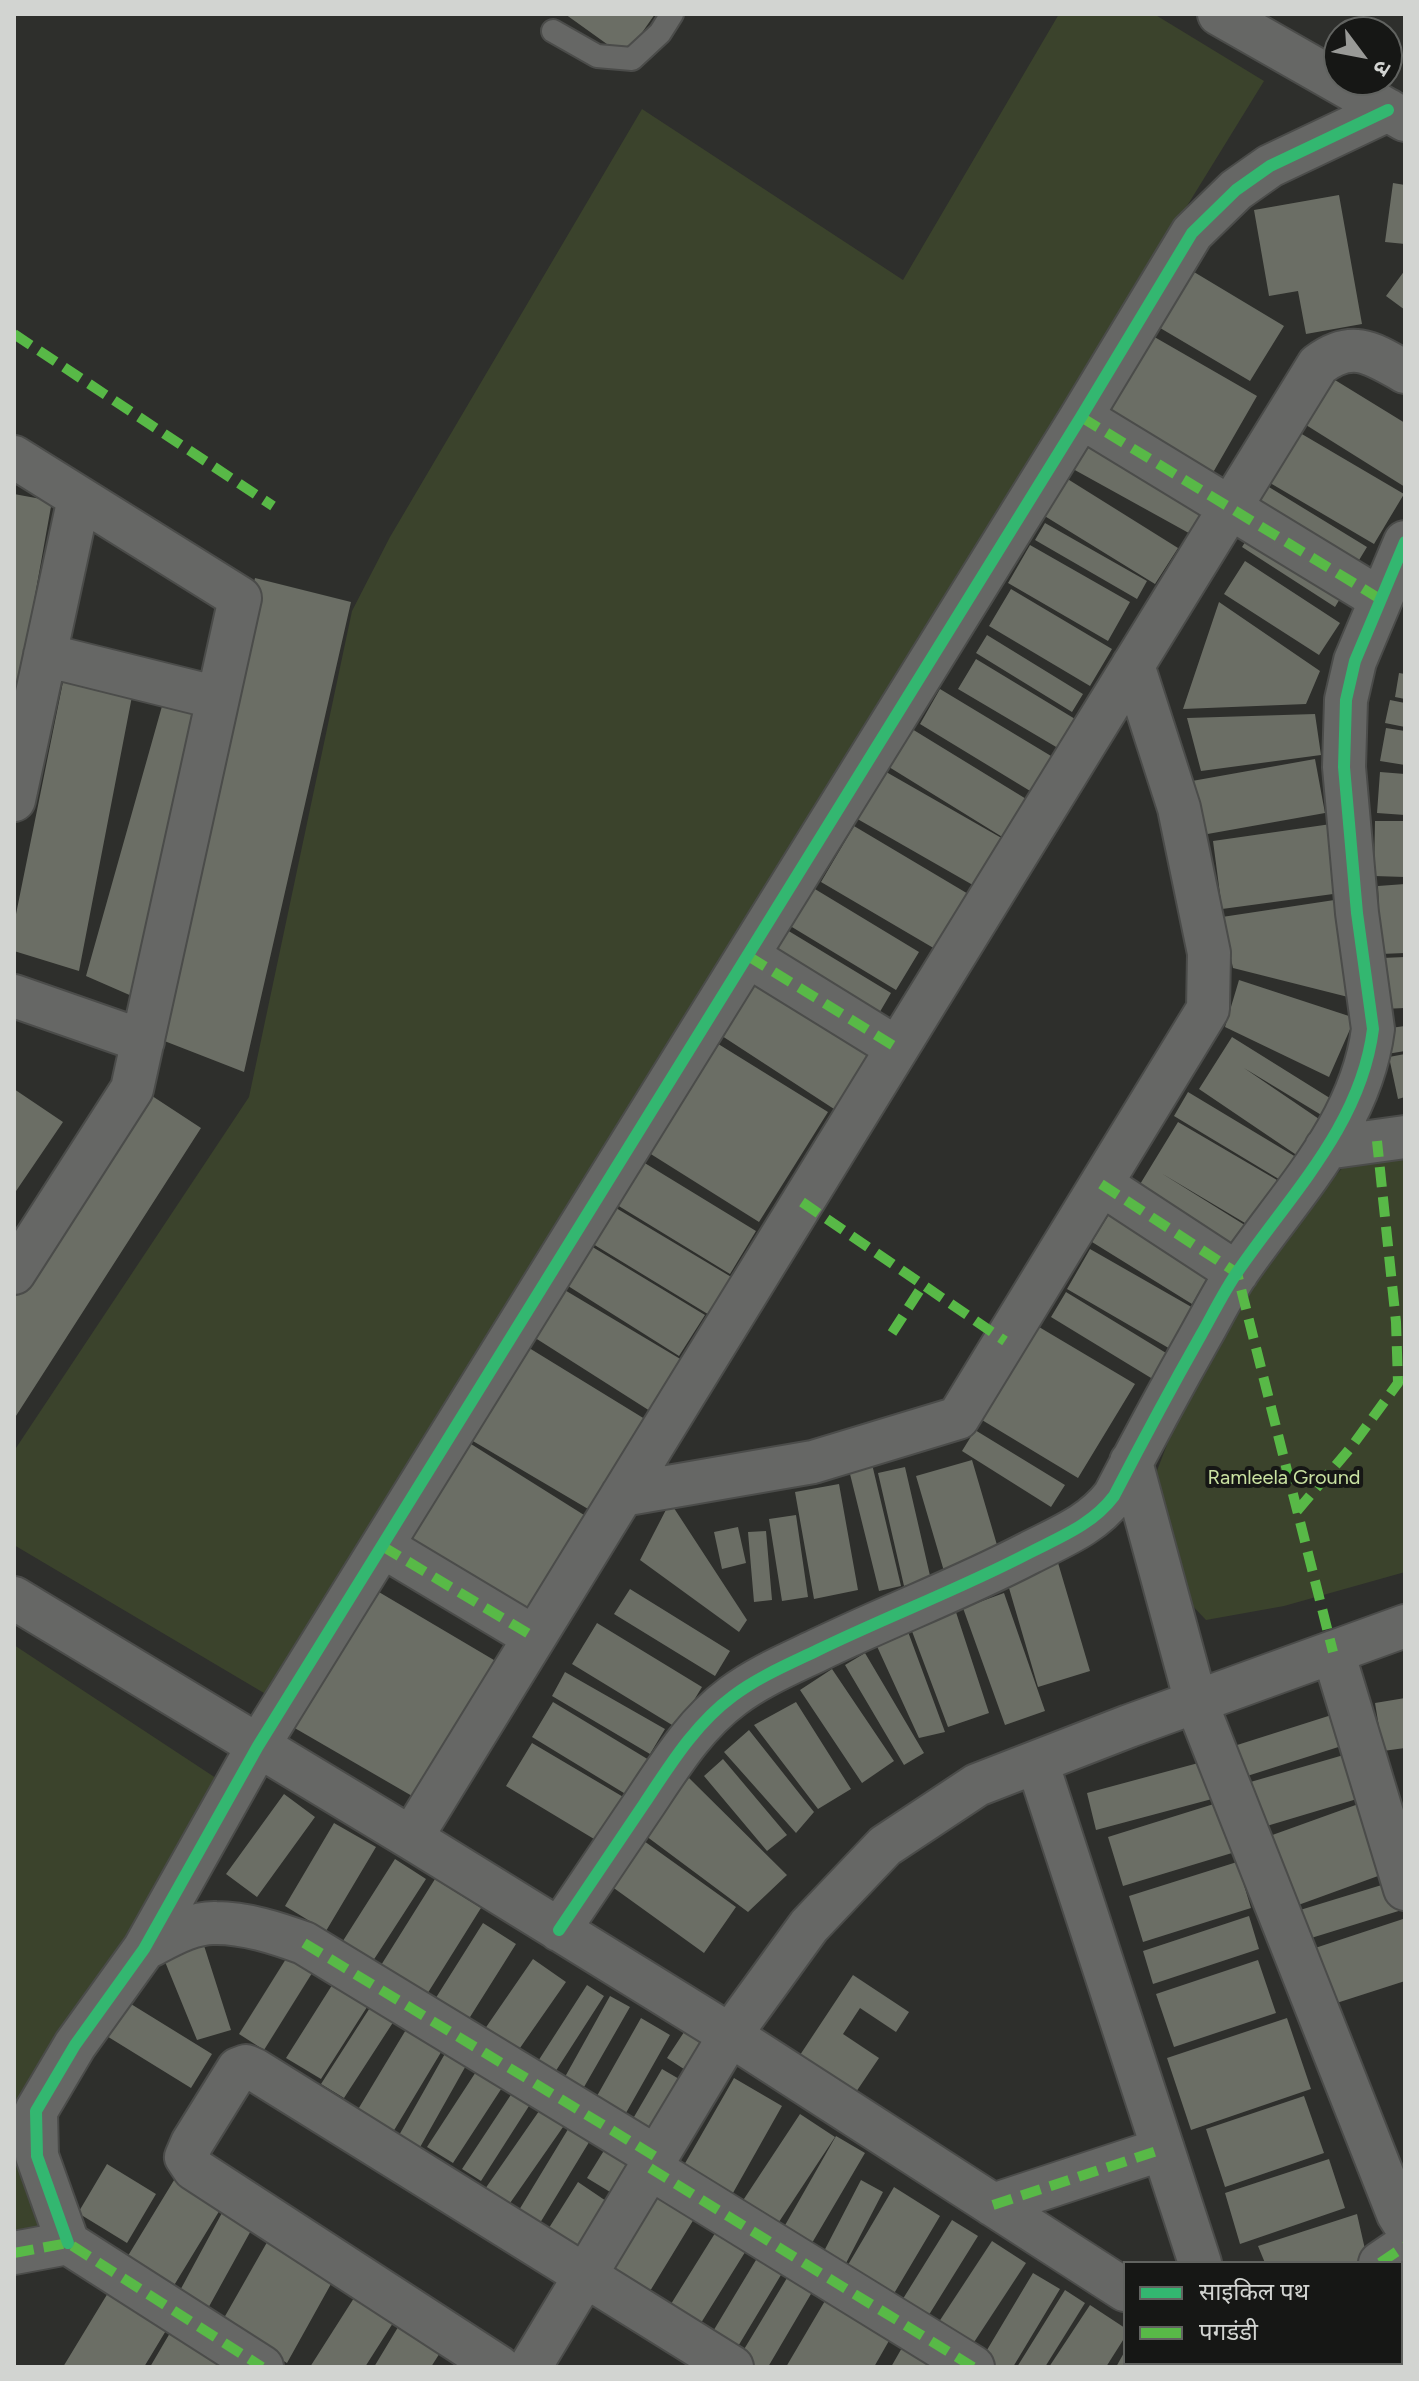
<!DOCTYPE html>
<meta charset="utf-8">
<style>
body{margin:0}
#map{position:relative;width:1419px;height:2381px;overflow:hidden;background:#2e2f2c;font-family:Figtree,"Noto Sans Devanagari",sans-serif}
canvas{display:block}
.frame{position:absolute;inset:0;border:16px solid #d2d4d1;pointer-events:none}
.legend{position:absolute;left:1123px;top:2261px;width:280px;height:104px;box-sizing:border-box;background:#161715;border:2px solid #616360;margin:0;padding:10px 14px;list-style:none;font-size:24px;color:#d2d4d1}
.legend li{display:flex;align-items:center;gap:16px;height:40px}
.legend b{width:40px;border:2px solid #616360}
.north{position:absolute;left:1323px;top:16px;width:80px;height:80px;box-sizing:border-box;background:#161715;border:2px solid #616360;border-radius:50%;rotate:122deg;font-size:22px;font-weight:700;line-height:32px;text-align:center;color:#d2d4d1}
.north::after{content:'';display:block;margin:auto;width:28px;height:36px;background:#999a97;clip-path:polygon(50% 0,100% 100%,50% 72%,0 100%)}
</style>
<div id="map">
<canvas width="1419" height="2381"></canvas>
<div class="frame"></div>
<ul class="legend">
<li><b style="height:10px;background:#33b770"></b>साइकिल पथ</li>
<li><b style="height:10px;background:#58b947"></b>पगडंडी</li>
</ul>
<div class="north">उ</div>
</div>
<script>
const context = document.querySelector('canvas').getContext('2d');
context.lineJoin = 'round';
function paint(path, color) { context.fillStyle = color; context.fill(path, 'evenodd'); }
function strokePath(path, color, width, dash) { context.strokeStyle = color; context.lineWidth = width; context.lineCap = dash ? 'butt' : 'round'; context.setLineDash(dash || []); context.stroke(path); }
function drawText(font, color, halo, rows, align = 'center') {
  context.font = font + ' Figtree,sans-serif'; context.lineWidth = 8; context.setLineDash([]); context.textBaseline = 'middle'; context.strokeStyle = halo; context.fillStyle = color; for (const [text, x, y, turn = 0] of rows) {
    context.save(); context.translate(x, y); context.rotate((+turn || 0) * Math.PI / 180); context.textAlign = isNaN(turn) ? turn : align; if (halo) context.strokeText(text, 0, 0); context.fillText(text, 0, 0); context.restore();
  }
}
const green = new Path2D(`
 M 1059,14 L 1154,14 L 1264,81 L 269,1696 L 14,1545 L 14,1451 L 249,1097 L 352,611 L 390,537 L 642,109 L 903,280 Z
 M 1405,1143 L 1405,1572 L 1284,1606 L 1206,1620 L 1168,1580 L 1153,1481 L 1168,1442 L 1176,1409 L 1195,1365 L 1330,1182 L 1359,1149 Z
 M 14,1645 L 225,1784 L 14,2128 Z
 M 14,2132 L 53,2230 L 14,2240 Z`);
const building = new Path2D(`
 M 565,14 L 655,14 L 625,57 Z
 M 1393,183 L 1405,185 L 1405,244 L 1385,242 Z
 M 1339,195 L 1362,324 L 1306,334 L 1298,291 L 1269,296 L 1254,210 Z
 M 1184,266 L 1284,326 L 1250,381 L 1150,322 Z
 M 1405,270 L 1405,310 L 1386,296 Z
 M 1151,335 L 1257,396 L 1207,483 L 1101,422 Z
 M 1335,380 L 1405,423 L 1405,487 L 1306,425 Z
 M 1295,430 L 1404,494 L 1374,544 L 1265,480 Z
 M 1093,435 L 1215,503 L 1196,537 L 1073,469 Z
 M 1066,478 L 1178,548 L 1155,584 L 1043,515 Z
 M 1264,484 L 1367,547 L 1353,570 L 1250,507 Z
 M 14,494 L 52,501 L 16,701 L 14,701 Z
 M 1045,523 L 1147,581 L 1137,599 L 1035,540 Z
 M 1254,528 L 1347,587 L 1335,607 L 1242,547 Z
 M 1030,545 L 1130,602 L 1108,641 L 1008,583 Z
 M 1245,561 L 1340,623 L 1319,655 L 1224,594 Z
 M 255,578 L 351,602 L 244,1072 L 149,1035 Z
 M 1011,589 L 1112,649 L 1090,686 L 989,626 Z
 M 1219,602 L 1320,671 L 1306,704 L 1183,709 Z
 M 987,635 L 1083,694 L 1072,712 L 976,653 Z
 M 976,659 L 1085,725 L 1068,754 L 958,689 Z
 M 66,667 L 134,686 L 79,971 L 14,951 L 14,924 Z
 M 1399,673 L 1405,674 L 1405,699 L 1395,697 Z
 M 940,689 L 1061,762 L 1040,797 L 920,724 Z
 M 166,692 L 201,709 L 141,1000 L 86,976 Z
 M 1390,700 L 1405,703 L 1405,727 L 1385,723 Z
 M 1315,714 L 1321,755 L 1201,771 L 1187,718 Z
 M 1386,728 L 1405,731 L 1405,765 L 1380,761 Z
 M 912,729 L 1036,805 L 1012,843 L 889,767 Z
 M 1315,759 L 1325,813 L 1202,835 L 1192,781 Z
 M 874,765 L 1012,844 L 985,892 L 847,813 Z
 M 1380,772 L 1405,774 L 1405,815 L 1377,813 Z
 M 1375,821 L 1405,821 L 1405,877 L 1374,876 Z
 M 1338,823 L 1348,892 L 1222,909 L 1213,841 Z
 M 854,826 L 975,898 L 942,953 L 821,882 Z
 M 805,883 L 919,952 L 896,990 L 782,921 Z
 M 1405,884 L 1405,953 L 1381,954 L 1378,886 Z
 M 1341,899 L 1356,999 L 1233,968 L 1222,917 Z
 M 787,930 L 891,993 L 871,1027 L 767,963 Z
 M 1405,957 L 1405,1008 L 1383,1009 L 1382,958 Z
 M 758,975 L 873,1050 L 834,1109 L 719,1034 Z
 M 1239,980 L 1355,1018 L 1329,1077 L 1225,1027 Z
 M 1405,1026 L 1405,1051 L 1387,1054 L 1383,1029 Z
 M 707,1037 L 828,1112 L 759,1222 L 638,1146 Z
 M 1232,1037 L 1333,1100 L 1323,1116 L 1244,1068 L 1322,1121 L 1298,1156 L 1199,1089 Z
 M 1405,1054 L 1405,1097 L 1398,1099 L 1389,1057 Z
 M 14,1089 L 63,1122 L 14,1194 Z
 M 143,1090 L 201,1128 L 14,1419 L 14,1291 Z
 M 1188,1092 L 1296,1157 L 1282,1181 L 1174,1116 Z
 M 1178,1122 L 1277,1180 L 1250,1226 L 1161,1173 L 1248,1227 L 1229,1258 L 1131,1199 Z
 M 630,1154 L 756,1231 L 730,1274 L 604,1197 Z
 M 1117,1201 L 1217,1263 L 1192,1304 L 1092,1242 Z
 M 611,1205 L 733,1278 L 711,1316 L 588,1241 Z
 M 581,1240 L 705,1315 L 679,1356 L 557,1279 Z
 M 1090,1249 L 1195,1309 L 1172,1350 L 1067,1289 Z
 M 558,1286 L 682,1360 L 650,1411 L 529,1334 Z
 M 1066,1292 L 1171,1356 L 1156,1381 L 1051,1317 Z
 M 1034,1324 L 1135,1384 L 1078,1478 L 977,1417 Z
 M 521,1343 L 653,1424 L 600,1516 L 461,1434 Z
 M 975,1430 L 1065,1485 L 1051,1507 L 962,1451 Z
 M 463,1439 L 592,1520 L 529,1621 L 400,1540 Z
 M 972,1460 L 1002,1562 L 946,1578 L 916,1476 Z
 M 872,1464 L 901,1586 L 879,1591 L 849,1470 Z
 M 905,1467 L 931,1580 L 904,1586 L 878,1473 Z
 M 839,1484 L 858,1590 L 814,1599 L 795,1492 Z
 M 670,1502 L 747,1620 L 739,1632 L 640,1560 Z
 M 796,1515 L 808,1597 L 782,1601 L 769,1519 Z
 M 738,1527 L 746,1563 L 722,1569 L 714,1532 Z
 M 766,1531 L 772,1600 L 754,1602 L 748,1532 Z
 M 1056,1556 L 1090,1671 L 1038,1687 L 1004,1571 Z
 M 367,1585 L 499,1663 L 419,1800 L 286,1723 Z
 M 630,1589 L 730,1651 L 715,1676 L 614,1614 Z
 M 1004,1593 L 1045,1711 L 1005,1725 L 963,1608 Z
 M 953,1603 L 989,1713 L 948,1727 L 907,1618 Z
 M 597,1623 L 702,1687 L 677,1728 L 572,1664 Z
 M 907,1629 L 945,1732 L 919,1738 L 875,1642 Z
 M 865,1653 L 924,1753 L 904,1765 L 845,1665 Z
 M 832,1669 L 894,1761 L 862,1783 L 800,1690 Z
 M 565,1672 L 665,1729 L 650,1754 L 552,1696 Z
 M 1405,1698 L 1405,1748 L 1383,1751 L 1375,1703 Z
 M 553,1702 L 659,1766 L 637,1801 L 532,1737 Z
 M 796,1702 L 851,1789 L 818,1809 L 754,1725 Z
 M 1341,1712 L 1351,1743 L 1244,1777 L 1234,1746 Z
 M 749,1730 L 814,1812 L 796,1833 L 724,1752 Z
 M 532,1743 L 625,1798 L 599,1842 L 506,1786 Z
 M 1354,1752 L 1367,1796 L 1260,1828 L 1247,1783 Z
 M 723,1759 L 787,1835 L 767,1851 L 704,1776 Z
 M 1202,1762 L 1212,1799 L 1096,1830 L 1087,1793 Z
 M 689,1778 L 787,1875 L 748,1912 L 642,1833 Z
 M 284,1794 L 315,1817 L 257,1897 L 226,1874 Z
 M 1364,1802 L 1389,1872 L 1290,1908 L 1264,1838 Z
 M 1217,1803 L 1232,1853 L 1123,1886 L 1108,1837 Z
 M 334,1823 L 376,1847 L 326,1931 L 285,1906 Z
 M 644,1841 L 736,1907 L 704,1953 L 611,1886 Z
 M 395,1859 L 426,1879 L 371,1964 L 341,1944 Z
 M 1237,1862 L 1251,1908 L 1143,1942 L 1129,1896 Z
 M 435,1879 L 481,1908 L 424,1999 L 378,1970 Z
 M 1398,1880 L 1405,1909 L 1295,1943 L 1287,1914 Z
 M 1249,1916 L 1259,1949 L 1153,1984 L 1143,1951 Z
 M 1403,1919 L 1405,1981 L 1321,2008 L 1303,1952 Z
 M 483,1923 L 516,1944 L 465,2025 L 432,2004 Z
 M 200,1933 L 231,2030 L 197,2040 L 159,1947 Z
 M 294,1946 L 319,1962 L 264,2050 L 239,2034 Z
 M 533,1959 L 566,1982 L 513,2058 L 480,2036 Z
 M 1258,1960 L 1276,2013 L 1174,2047 L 1156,1994 Z
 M 341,1971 L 376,1993 L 321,2079 L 286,2058 Z
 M 853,1975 L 909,2012 L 896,2032 L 860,2008 L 843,2034 L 879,2058 L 856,2092 L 800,2055 Z
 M 587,1985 L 604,1996 L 550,2080 L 533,2069 Z
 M 380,1992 L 403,2007 L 344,2098 L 321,2084 Z
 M 118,1996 L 212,2054 L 191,2088 L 97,2030 Z
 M 610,1996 L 630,2007 L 580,2094 L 561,2084 Z
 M 641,2018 L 670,2035 L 622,2120 L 593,2103 Z
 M 1287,2018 L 1311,2089 L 1191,2130 L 1167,2058 Z
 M 410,2023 L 446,2044 L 393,2132 L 357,2111 Z
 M 690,2023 L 716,2040 L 693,2075 L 667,2058 Z
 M 447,2050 L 468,2062 L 419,2149 L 398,2137 Z
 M 483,2061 L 509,2077 L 453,2163 L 427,2147 Z
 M 662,2069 L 686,2083 L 656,2136 L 631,2122 Z
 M 734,2078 L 782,2106 L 729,2200 L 680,2172 Z
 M 518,2084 L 536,2095 L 481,2181 L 462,2169 Z
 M 1304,2096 L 1324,2153 L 1225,2187 L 1206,2129 Z
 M 546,2101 L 570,2117 L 508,2206 L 485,2189 Z
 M 800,2114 L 835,2137 L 773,2231 L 738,2208 Z
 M 573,2121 L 594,2134 L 537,2228 L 516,2215 Z
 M 836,2136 L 865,2153 L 812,2243 L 784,2227 Z
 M 608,2144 L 641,2164 L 620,2198 L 587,2178 Z
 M 1329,2159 L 1345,2208 L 1240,2244 L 1225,2193 Z
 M 107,2164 L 156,2194 L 127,2243 L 78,2213 Z
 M 182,2167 L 229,2195 L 170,2292 L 123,2264 Z
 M 861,2180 L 883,2192 L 844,2267 L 822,2255 Z
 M 578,2182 L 612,2205 L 581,2253 L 547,2231 Z
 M 894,2187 L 940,2216 L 886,2307 L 842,2275 Z
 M 659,2190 L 697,2214 L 644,2301 L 606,2277 Z
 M 229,2200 L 259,2216 L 206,2312 L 177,2296 Z
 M 1357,2214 L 1367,2258 L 1350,2263 L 1265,2263 L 1258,2246 Z
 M 952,2220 L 978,2236 L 922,2326 L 896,2310 Z
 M 722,2222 L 752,2241 L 696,2331 L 666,2312 Z
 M 270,2237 L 336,2275 L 287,2363 L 220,2325 Z
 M 992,2241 L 1026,2263 L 963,2359 L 929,2337 Z
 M 765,2245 L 790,2260 L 734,2353 L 709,2338 Z
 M 793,2268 L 818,2282 L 768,2367 L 746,2367 L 737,2361 Z
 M 1033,2273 L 1060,2289 L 1013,2367 L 992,2367 L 981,2360 Z
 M 114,2283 L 173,2319 L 144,2367 L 63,2367 Z
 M 361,2287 L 400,2312 L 365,2367 L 310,2367 Z
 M 1065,2290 L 1085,2303 L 1045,2367 L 1017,2367 Z
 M 829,2294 L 894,2332 L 874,2367 L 786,2367 Z
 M 1090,2305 L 1125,2328 L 1125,2337 L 1106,2367 L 1049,2367 Z
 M 406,2314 L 448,2340 L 431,2367 L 374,2367 Z
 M 177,2321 L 227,2351 L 217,2367 L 150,2367 Z
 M 907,2339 L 954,2367 L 891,2367 Z
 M 1125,2351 L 1125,2363 L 1186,2363 L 1193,2367 L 1116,2367 Z`);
const lane = new Path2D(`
 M 553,31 L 597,56 L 632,59 L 660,33 L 672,14`);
const street = new Path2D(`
 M 1219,14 L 1405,120
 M 1081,417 L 1380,599
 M 14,457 L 240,598 L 132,1089 L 14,1273
 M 45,655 L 218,698
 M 14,800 L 79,498
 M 748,956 L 897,1048
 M 14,996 L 143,1041
 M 1326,1148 L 1405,1137
 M 1101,1184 L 1237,1273
 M 1131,1462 L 1196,1702 L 1398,2214 L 1405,2225
 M 622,1495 L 813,1462 L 958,1418 L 1208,1009 L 1209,953 L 1179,808 L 1133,665
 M 382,1546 L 534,1637
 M 14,1598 L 411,1838 L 730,2035 L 1125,2290
 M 1333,1652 L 1405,1889
 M 1037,1762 L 1200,2263
 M 411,1838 L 1318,365 C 1352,339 1372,353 1405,372
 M 559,1930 C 587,1888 616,1846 644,1804 C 670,1765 695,1724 733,1696 C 758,1677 789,1664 818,1650 C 888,1616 960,1589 1029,1553 C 1060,1537 1092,1525 1114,1496 C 1142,1442 1171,1388 1201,1335 C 1213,1314 1224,1291 1238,1271 C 1290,1195 1361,1125 1373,1029 L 1357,913 L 1344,767 L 1346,700 L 1355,661 L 1405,542
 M 144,1949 C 166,1938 191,1922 216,1923 C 246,1923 276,1933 304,1943 L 656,2157
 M 650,2168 L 973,2367
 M 993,2205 L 1163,2149
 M 68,2243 L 37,2156 L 36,2111 L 75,2045 L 144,1949 L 258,1746 L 1081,417 L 1192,233 L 1236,190 L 1270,166 L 1388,110
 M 14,2253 L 68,2243 L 262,2367
 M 1380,2263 L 1405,2246
 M 1233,2363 L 1234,2367
 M 1398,2363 L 1405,2366
 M 499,2367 L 194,2169 L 186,2157 L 192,2143 L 238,2069 L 246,2066 L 255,2070 L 732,2367
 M 530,2367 L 730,2035 L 809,1926 L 885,1846 L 977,1785 L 1129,1726 L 1405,1626`);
const quiet = new Path2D(`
 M 14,334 L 273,506
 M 1081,417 L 1380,599
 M 748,956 L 897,1048
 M 1101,1184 L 1237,1273 L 1333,1652
 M 802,1202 L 1005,1341
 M 892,1333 L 923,1285
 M 1297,1511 L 1352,1446 L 1398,1383 L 1396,1322 L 1377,1141
 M 382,1546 L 534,1637
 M 304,1943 L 656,2157
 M 650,2168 L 973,2367
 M 993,2205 L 1163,2149
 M 14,2253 L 68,2243 L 262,2367
 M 1380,2263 L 1405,2246`);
const cycleway = new Path2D(`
 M 559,1930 C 587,1888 616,1846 644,1804 C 670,1765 695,1724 733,1696 C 758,1677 789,1664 818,1650 C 888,1616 960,1589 1029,1553 C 1060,1537 1092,1525 1114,1496 C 1142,1442 1171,1388 1201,1335 C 1213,1314 1224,1291 1238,1271 C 1290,1195 1361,1125 1373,1029 L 1357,913 L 1344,767 L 1346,700 L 1355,661 L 1405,542
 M 68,2243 L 37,2156 L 36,2111 L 75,2045 L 144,1949 L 258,1746 L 1081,417 L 1192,233 L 1236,190 L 1270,166 L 1388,110`);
const parkNames = [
 ["Ramleela Ground",1284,1478]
];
paint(green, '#3b432c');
paint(building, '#6b6e65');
strokePath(lane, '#4b4c4a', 26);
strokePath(street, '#4b4c4a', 46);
strokePath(lane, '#666765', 22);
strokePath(street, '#666765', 42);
strokePath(quiet, '#58b947', 10, [20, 10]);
strokePath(cycleway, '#33b770', 12);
drawText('20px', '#cae2a2', '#161715', parkNames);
</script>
